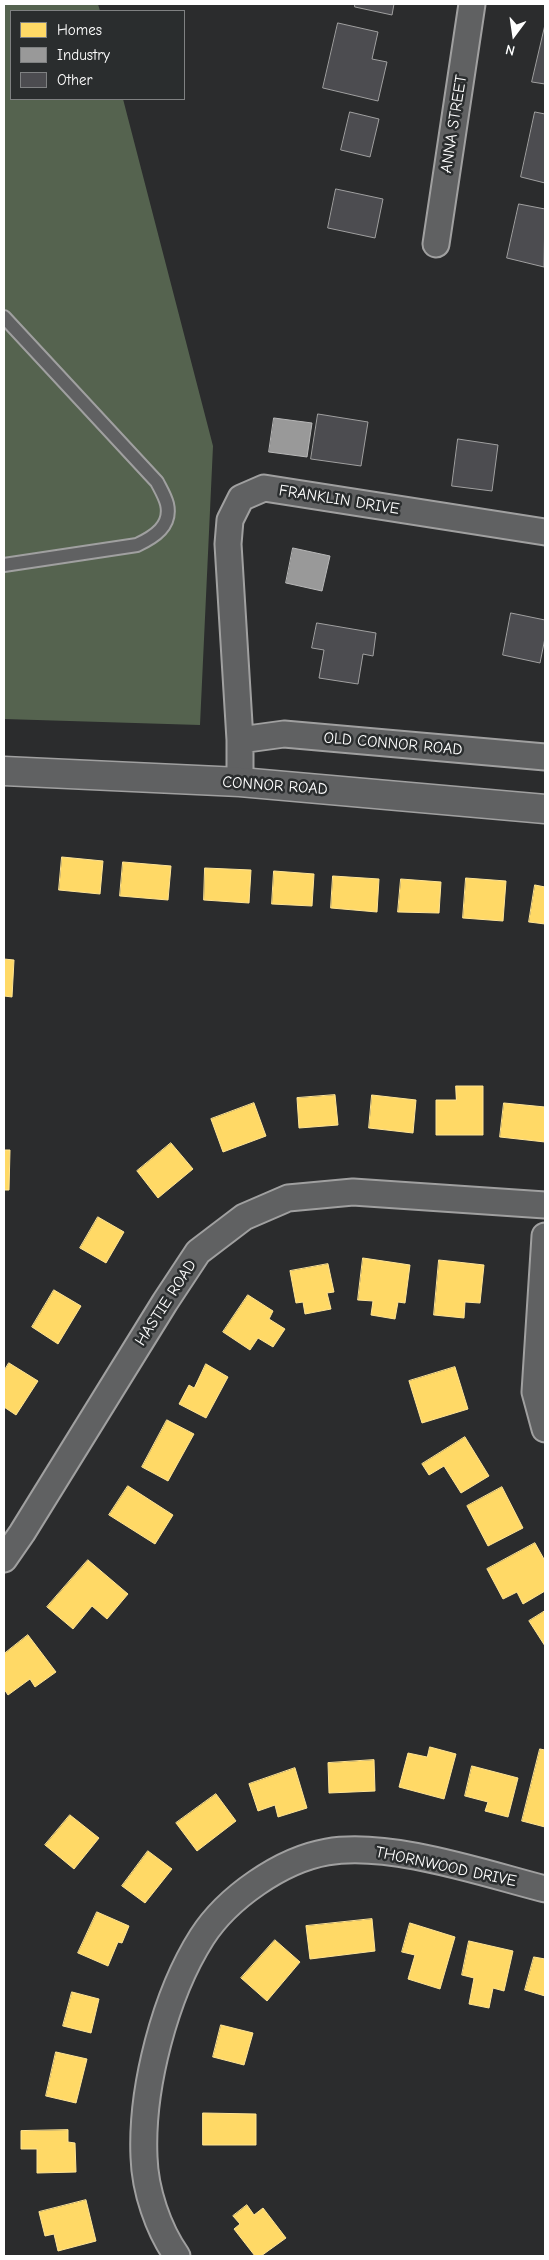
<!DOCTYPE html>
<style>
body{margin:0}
#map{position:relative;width:549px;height:2260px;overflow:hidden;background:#2b2c2d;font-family:"Comic Neue",sans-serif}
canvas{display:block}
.frame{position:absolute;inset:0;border:5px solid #fff;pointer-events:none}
.legend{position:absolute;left:10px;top:10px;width:175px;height:90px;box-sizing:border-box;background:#2a2d2e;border:1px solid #7f8182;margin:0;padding:6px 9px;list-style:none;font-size:15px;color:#fff}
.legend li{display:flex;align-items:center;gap:10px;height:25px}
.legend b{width:25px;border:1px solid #7f8182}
.north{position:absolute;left:489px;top:10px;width:50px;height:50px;-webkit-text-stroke:4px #2a2d2e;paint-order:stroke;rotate:194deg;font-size:14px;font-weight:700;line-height:20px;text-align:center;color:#fff}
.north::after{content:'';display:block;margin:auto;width:18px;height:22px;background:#fff;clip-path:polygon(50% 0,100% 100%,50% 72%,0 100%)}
</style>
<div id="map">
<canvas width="549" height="2260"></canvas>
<div class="frame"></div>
<ul class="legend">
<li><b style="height:14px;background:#ffd966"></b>Homes</li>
<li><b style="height:14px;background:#999"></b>Industry</li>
<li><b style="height:14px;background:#4c4c50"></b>Other</li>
</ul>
<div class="north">N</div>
</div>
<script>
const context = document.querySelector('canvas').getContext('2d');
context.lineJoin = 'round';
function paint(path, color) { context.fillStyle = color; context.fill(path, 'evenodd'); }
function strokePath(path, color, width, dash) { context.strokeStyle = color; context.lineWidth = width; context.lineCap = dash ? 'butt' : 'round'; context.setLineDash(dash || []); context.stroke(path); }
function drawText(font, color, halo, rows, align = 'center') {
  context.font = font + ' "Comic Neue",sans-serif'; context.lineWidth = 5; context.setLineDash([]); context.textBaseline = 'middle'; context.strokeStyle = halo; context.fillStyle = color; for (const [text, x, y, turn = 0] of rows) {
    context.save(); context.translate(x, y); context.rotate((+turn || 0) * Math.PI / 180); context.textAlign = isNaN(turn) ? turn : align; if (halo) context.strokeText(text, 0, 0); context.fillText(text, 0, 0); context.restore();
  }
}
const green = new Path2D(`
 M 4,4 L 98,4 L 100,11 L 11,11 L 11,99 L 123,99 L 213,446 L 200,725 L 4,719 Z`);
const homes = new Path2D(`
 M 62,857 L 103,861 L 100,894 L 59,890 Z
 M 123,862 L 171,866 L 168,900 L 120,896 Z
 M 205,868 L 251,870 L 249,903 L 204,900 Z
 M 274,871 L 314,874 L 312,906 L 272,904 Z
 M 333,876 L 379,879 L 377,912 L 331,908 Z
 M 466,878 L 506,881 L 503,921 L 463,918 Z
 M 401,879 L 441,882 L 439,913 L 398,912 Z
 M 535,885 L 545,887 L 545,924 L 529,922 Z
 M 4,959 L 14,960 L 12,997 L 4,996 Z
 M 456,1086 L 483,1086 L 483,1135 L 436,1135 L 436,1100 L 456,1100 Z
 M 335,1095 L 338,1125 L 299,1128 L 297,1098 Z
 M 372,1095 L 416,1100 L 413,1133 L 369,1128 Z
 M 254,1103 L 266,1136 L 223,1152 L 211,1119 Z
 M 504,1103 L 545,1107 L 545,1142 L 500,1137 Z
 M 171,1143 L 193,1169 L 158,1198 L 137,1171 Z
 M 4,1150 L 10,1150 L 9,1190 L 4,1190 Z
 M 98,1217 L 124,1232 L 106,1263 L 80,1248 Z
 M 363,1258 L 410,1265 L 405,1303 L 398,1302 L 395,1319 L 371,1315 L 373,1301 L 358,1300 Z
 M 439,1260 L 484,1265 L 480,1303 L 465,1302 L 464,1318 L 434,1315 Z
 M 328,1264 L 334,1292 L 327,1293 L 331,1309 L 305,1314 L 303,1302 L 296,1303 L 290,1271 Z
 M 54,1290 L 81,1306 L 58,1344 L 32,1327 Z
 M 248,1295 L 273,1311 L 269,1319 L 285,1329 L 273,1347 L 258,1338 L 250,1350 L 223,1332 Z
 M 9,1363 L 38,1381 L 16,1415 L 4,1407 L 4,1371 Z
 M 206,1364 L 228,1377 L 206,1418 L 179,1404 L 189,1385 L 194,1388 Z
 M 455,1367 L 468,1409 L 422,1423 L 409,1381 Z
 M 167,1420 L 194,1434 L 168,1481 L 142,1467 Z
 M 465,1437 L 489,1476 L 461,1493 L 444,1466 L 429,1475 L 422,1464 Z
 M 128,1486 L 173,1515 L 155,1544 L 109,1515 Z
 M 502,1487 L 523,1528 L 488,1546 L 467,1506 Z
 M 535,1543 L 545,1561 L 545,1591 L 523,1604 L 517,1592 L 503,1599 L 487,1569 Z
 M 88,1560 L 128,1594 L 107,1619 L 92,1606 L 73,1629 L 47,1607 Z
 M 545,1611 L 545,1646 L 529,1621 Z
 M 28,1635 L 56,1672 L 35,1687 L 30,1679 L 8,1695 L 4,1689 L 4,1654 Z
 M 430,1747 L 456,1754 L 444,1799 L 399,1787 L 408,1753 L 427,1757 Z
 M 540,1749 L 545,1750 L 545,1827 L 522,1821 Z
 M 374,1760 L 375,1791 L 329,1793 L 328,1763 Z
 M 472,1766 L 518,1778 L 508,1817 L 485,1811 L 488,1802 L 465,1796 Z
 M 295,1768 L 307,1808 L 278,1817 L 275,1805 L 258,1811 L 249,1784 Z
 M 216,1794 L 236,1821 L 197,1851 L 176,1823 Z
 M 70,1815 L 99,1838 L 74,1869 L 45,1845 Z
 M 148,1851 L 172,1869 L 145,1903 L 122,1886 Z
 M 97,1912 L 129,1926 L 122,1943 L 118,1942 L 108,1966 L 78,1953 Z
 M 372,1919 L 375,1951 L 310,1959 L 306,1926 Z
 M 410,1923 L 455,1937 L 440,1989 L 408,1979 L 415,1955 L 402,1952 Z
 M 275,1940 L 300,1962 L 267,2001 L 241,1978 Z
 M 469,1941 L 513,1951 L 504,1991 L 493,1988 L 489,2008 L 469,2004 L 474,1978 L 462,1975 Z
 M 534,1957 L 545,1959 L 545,1996 L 525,1990 Z
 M 72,1992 L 99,1999 L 91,2033 L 63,2026 Z
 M 221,2025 L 253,2033 L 244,2065 L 213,2057 Z
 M 56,2052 L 87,2059 L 76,2103 L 46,2096 Z
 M 203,2113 L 256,2114 L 256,2145 L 203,2145 Z
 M 68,2130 L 68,2142 L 75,2143 L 76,2172 L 37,2173 L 37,2149 L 21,2149 L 21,2131 Z
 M 86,2200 L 96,2241 L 58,2251 L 54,2234 L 45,2236 L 39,2212 Z
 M 247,2205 L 254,2215 L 263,2208 L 286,2238 L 261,2256 L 255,2256 L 234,2229 L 240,2224 L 233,2216 Z`);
const industry = new Path2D(`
 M 274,418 L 312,423 L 307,457 L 269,452 Z
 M 293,548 L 330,556 L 322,591 L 286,583 Z`);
const building = new Path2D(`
 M 355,4 L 394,4 L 392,15 L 355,7 Z
 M 338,23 L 378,32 L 372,59 L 387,62 L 378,101 L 323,88 Z
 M 545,25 L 545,84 L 532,82 Z
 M 350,112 L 379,119 L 370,157 L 341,150 Z
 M 535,112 L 545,114 L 545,183 L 521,177 Z
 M 336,189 L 383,199 L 375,238 L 328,228 Z
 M 519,204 L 545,209 L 544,267 L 507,258 Z
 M 318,414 L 368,422 L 361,466 L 311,459 Z
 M 458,439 L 498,445 L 492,491 L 452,486 Z
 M 511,613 L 545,620 L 545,638 L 540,663 L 503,655 Z
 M 317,623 L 376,633 L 373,656 L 363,654 L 358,684 L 319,678 L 324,650 L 312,648 Z`);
const service = new Path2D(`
 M 4,317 L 157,482 C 160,488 165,496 167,504 C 172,526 154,537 137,545 L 4,565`);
const minor = new Path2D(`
 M 436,244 L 472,4
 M 240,740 L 284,734 L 545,757
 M 240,782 L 240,740 L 228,544 L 230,520 L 241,498 L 264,488 L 545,532
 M 545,1236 L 535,1392 L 545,1429
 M 4,1559 L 22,1533 L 165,1302 L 198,1252 L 244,1217 L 288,1198 L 353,1192 L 545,1205
 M 177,2256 C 158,2229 145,2190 144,2157 C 141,2088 165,1995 202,1937 C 227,1898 281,1860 327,1852 C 389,1841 483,1873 545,1889`);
const primary = new Path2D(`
 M 4,771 L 240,782 L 545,809`);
const streetNames = [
 ["ANNA STREET",454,124,-81],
 ["FRANKLIN DRIVE",339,500,9],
 ["OLD CONNOR ROAD",393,744,5],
 ["CONNOR ROAD",275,786,4],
 ["HASTIE ROAD",166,1303,-57],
 ["THORNWOOD DRIVE",446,1867,12]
];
paint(green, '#55634f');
paint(homes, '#ffd966');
strokePath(homes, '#ffe494', 1);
paint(industry, '#999');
strokePath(industry, '#b8b8b8', 1);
paint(building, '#4c4c50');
strokePath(building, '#a0a0a0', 1);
strokePath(service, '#a0a0a0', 16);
strokePath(minor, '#a0a0a0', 29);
strokePath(primary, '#a0a0a0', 31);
strokePath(service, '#606162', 12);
strokePath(minor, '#606162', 25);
strokePath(primary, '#606162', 28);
drawText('16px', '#fff', '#2a2d2e', streetNames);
</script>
